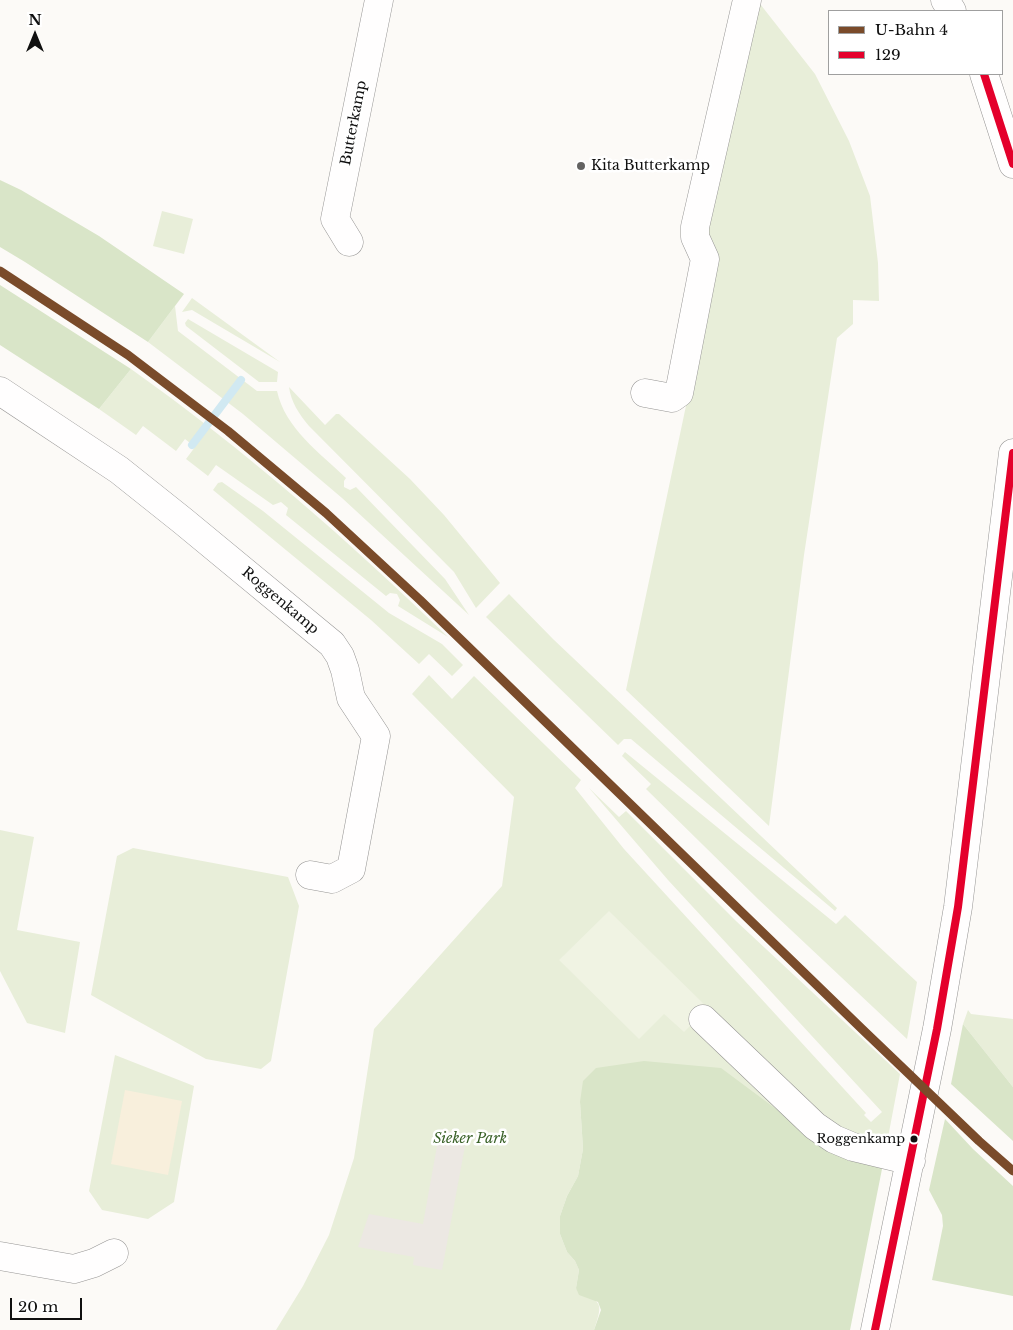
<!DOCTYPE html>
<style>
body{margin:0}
#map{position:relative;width:1013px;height:1330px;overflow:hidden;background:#fcfaf7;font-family:"Libre Baskerville",serif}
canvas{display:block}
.legend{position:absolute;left:828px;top:10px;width:175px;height:65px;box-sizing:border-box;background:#fff;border:1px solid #9f9f9f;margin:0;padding:6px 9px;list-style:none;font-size:15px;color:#101010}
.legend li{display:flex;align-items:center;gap:10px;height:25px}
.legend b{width:25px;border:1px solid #9f9f9f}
.north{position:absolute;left:10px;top:10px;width:50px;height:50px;-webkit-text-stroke:4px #fff;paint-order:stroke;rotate:0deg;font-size:14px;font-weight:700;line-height:20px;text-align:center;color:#101010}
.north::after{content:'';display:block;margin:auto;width:18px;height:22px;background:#101010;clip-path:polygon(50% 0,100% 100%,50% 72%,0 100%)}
.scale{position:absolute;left:10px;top:1298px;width:72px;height:22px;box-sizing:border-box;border:2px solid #101010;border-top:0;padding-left:6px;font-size:15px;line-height:18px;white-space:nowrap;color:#101010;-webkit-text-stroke:4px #fff;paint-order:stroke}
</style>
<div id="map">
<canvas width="1013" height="1330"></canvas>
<ul class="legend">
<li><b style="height:6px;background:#7a4b2a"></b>U-Bahn 4</li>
<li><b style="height:6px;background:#e4002b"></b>129</li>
</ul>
<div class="north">N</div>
<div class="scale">20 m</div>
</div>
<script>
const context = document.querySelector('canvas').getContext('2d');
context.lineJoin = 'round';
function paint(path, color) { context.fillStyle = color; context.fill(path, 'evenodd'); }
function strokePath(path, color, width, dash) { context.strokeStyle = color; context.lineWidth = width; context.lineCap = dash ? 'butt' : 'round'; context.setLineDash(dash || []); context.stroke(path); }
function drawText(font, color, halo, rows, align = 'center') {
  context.font = font + ' "Libre Baskerville",serif'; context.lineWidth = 5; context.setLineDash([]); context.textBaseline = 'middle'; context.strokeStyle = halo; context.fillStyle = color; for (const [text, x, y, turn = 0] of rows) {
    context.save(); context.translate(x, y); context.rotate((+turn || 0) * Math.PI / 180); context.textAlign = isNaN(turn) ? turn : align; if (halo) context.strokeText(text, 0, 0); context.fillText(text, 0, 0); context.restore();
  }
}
const green = new Path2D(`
 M 757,0 L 815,74 L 849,141 L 870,196 L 878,263 L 879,301 L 853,300 L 853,324 L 837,338 L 804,555 L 769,826 L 626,690 L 706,311 L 705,234 Z
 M 162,211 L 193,219 L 184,254 L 153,246 Z
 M 192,298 L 280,362 L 192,310 L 182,312 Z
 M 175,306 L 178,331 L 257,391 L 277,391 C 285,428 320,453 346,478 L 344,481 L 344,487 L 350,490 L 356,487 L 445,579 L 469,615 L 342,498 L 243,414 L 148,342 Z
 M 188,319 L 278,372 L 277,382 L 259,382 L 186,326 L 185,323 Z
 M 131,369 C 244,449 349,541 448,637 L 398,606 L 400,600 L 397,594 L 390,593 L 386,596 L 286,515 L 288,508 L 281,502 L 273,505 L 216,465 L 208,476 L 186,459 L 195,447 L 185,439 L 176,451 L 143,426 L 136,435 L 99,409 Z
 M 289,387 L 325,425 L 336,414 L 339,414 L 410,479 L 444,515 L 500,583 L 476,608 L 454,572 L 309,426 C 299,414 291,402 289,387 Z
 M 222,482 L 263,511 L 389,613 L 442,644 L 463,665 L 452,676 L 429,654 L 419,664 L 371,620 L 213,490 L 218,483 Z
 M 509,594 L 553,639 L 837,908 L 835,911 L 631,739 L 624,739 L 618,745 L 486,617 Z
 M 429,675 L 452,699 L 474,676 L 581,780 L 575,788 L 624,849 L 866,1113 L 864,1115 L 871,1122 L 882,1112 L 668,880 L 589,788 L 619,817 L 626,811 L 736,921 L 900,1074 L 883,1164 L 580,1102 L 583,1149 L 578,1176 L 567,1196 L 560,1216 L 560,1234 L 567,1252 L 575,1261 L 579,1270 L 576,1288 C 601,1304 604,1300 594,1330 L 276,1330 L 303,1286 L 329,1235 L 354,1158 L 374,1029 L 502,886 L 514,797 L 412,694 Z
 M 625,752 L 836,924 L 845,915 L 917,982 L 907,1039 L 758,899 L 646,789 L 651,784 L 622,756 Z
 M 0,830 L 34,837 L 17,930 L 80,942 L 65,1033 L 27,1023 L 0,971 Z
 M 133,848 L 288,877 L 299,906 L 271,1061 L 261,1069 L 206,1059 L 91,995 L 117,856 Z
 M 968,1010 L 971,1014 L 1013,1019 L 1013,1087 L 963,1024 Z
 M 115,1055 L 194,1086 L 174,1202 L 148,1219 L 102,1210 L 89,1191 Z`);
const forest = new Path2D(`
 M 0,180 L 21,190 L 99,236 L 184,294 L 148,342 L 25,262 L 0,247 Z
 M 0,285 L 131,369 L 99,409 L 0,345 Z
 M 963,1024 L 1013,1087 L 1013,1141 L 951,1084 Z
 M 644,1061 L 721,1068 L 811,1135 L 883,1164 L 850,1330 L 594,1330 L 601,1310 L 598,1302 L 579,1295 L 576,1288 L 579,1270 L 575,1261 L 567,1252 L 560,1234 L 560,1216 L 567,1196 L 578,1176 L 583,1149 L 580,1102 L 583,1081 L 596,1068 Z
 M 945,1119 L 973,1149 L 1013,1186 L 1013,1296 L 932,1280 L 943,1226 L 942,1215 L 929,1190 Z`);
const sand = new Path2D(`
 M 125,1090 L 182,1101 L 168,1175 L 111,1164 Z`);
const pitch = new Path2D(`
 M 609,911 L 708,1008 L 684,1032 L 664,1014 L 639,1039 L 559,960 Z`);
const plaza = new Path2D(`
 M 440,1129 L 467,1135 L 442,1270 L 413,1265 L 414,1257 L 358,1247 L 369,1214 L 423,1224 Z`);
const stream = new Path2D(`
 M 192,445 L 241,380`);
const minor = new Path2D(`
 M 945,0 L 952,11
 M 984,74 L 1013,164
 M 349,242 L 335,219 L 379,0
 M 0,391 L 119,470 L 183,521 L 332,644 L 340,656 L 345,670 L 351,698 L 376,736 L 351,869 L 332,879 L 310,875
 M 645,393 L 672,398 L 679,393 L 705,259 L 695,237 L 695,227 L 747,0
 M 703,1019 L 815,1126 L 834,1139 L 853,1147 L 911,1161
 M 0,1256 L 74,1269 L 94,1263 L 114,1253
 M 875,1330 L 937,1029 L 958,907 L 1013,453`);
const bus1 = new Path2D(`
 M 984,74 L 1013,164
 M 875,1330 L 937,1029 L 958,907 L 1013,453`);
const metro1 = new Path2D(`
 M 0,271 L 128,355 L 228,431 L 326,513 L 420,600 L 862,1029 L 979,1141 L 1013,1171`);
const markers = [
 [581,166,5,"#636261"],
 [914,1139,4.5,"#101010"]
];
const busNames = [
 ["Roggenkamp",905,1139]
];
const streetNames = [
 ["Butterkamp",354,123,-79],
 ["Roggenkamp",280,601,40]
];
const poiNames = [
 ["Kita Butterkamp",591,166]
];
const parkNames = [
 ["Sieker Park",470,1139]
];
paint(green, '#e8eed9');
paint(forest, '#d9e5c8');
paint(sand, '#f8efdc');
paint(pitch, '#f0f3e3');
paint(plaza, '#ece8e3');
strokePath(stream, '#d1e9f2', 8);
strokePath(minor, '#969594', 29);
strokePath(minor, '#fffefe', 28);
strokePath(bus1, '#e4002b', 8);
strokePath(metro1, '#7a4b2a', 9);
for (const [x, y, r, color] of markers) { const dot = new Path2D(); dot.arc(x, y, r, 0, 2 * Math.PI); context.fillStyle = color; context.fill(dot); strokePath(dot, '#fff', 2); }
drawText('13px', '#101010', '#fff', busNames, 'right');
drawText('14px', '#101010', '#fff', streetNames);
drawText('14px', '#101010', '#fff', poiNames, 'left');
drawText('italic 14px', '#396127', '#fff', parkNames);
</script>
